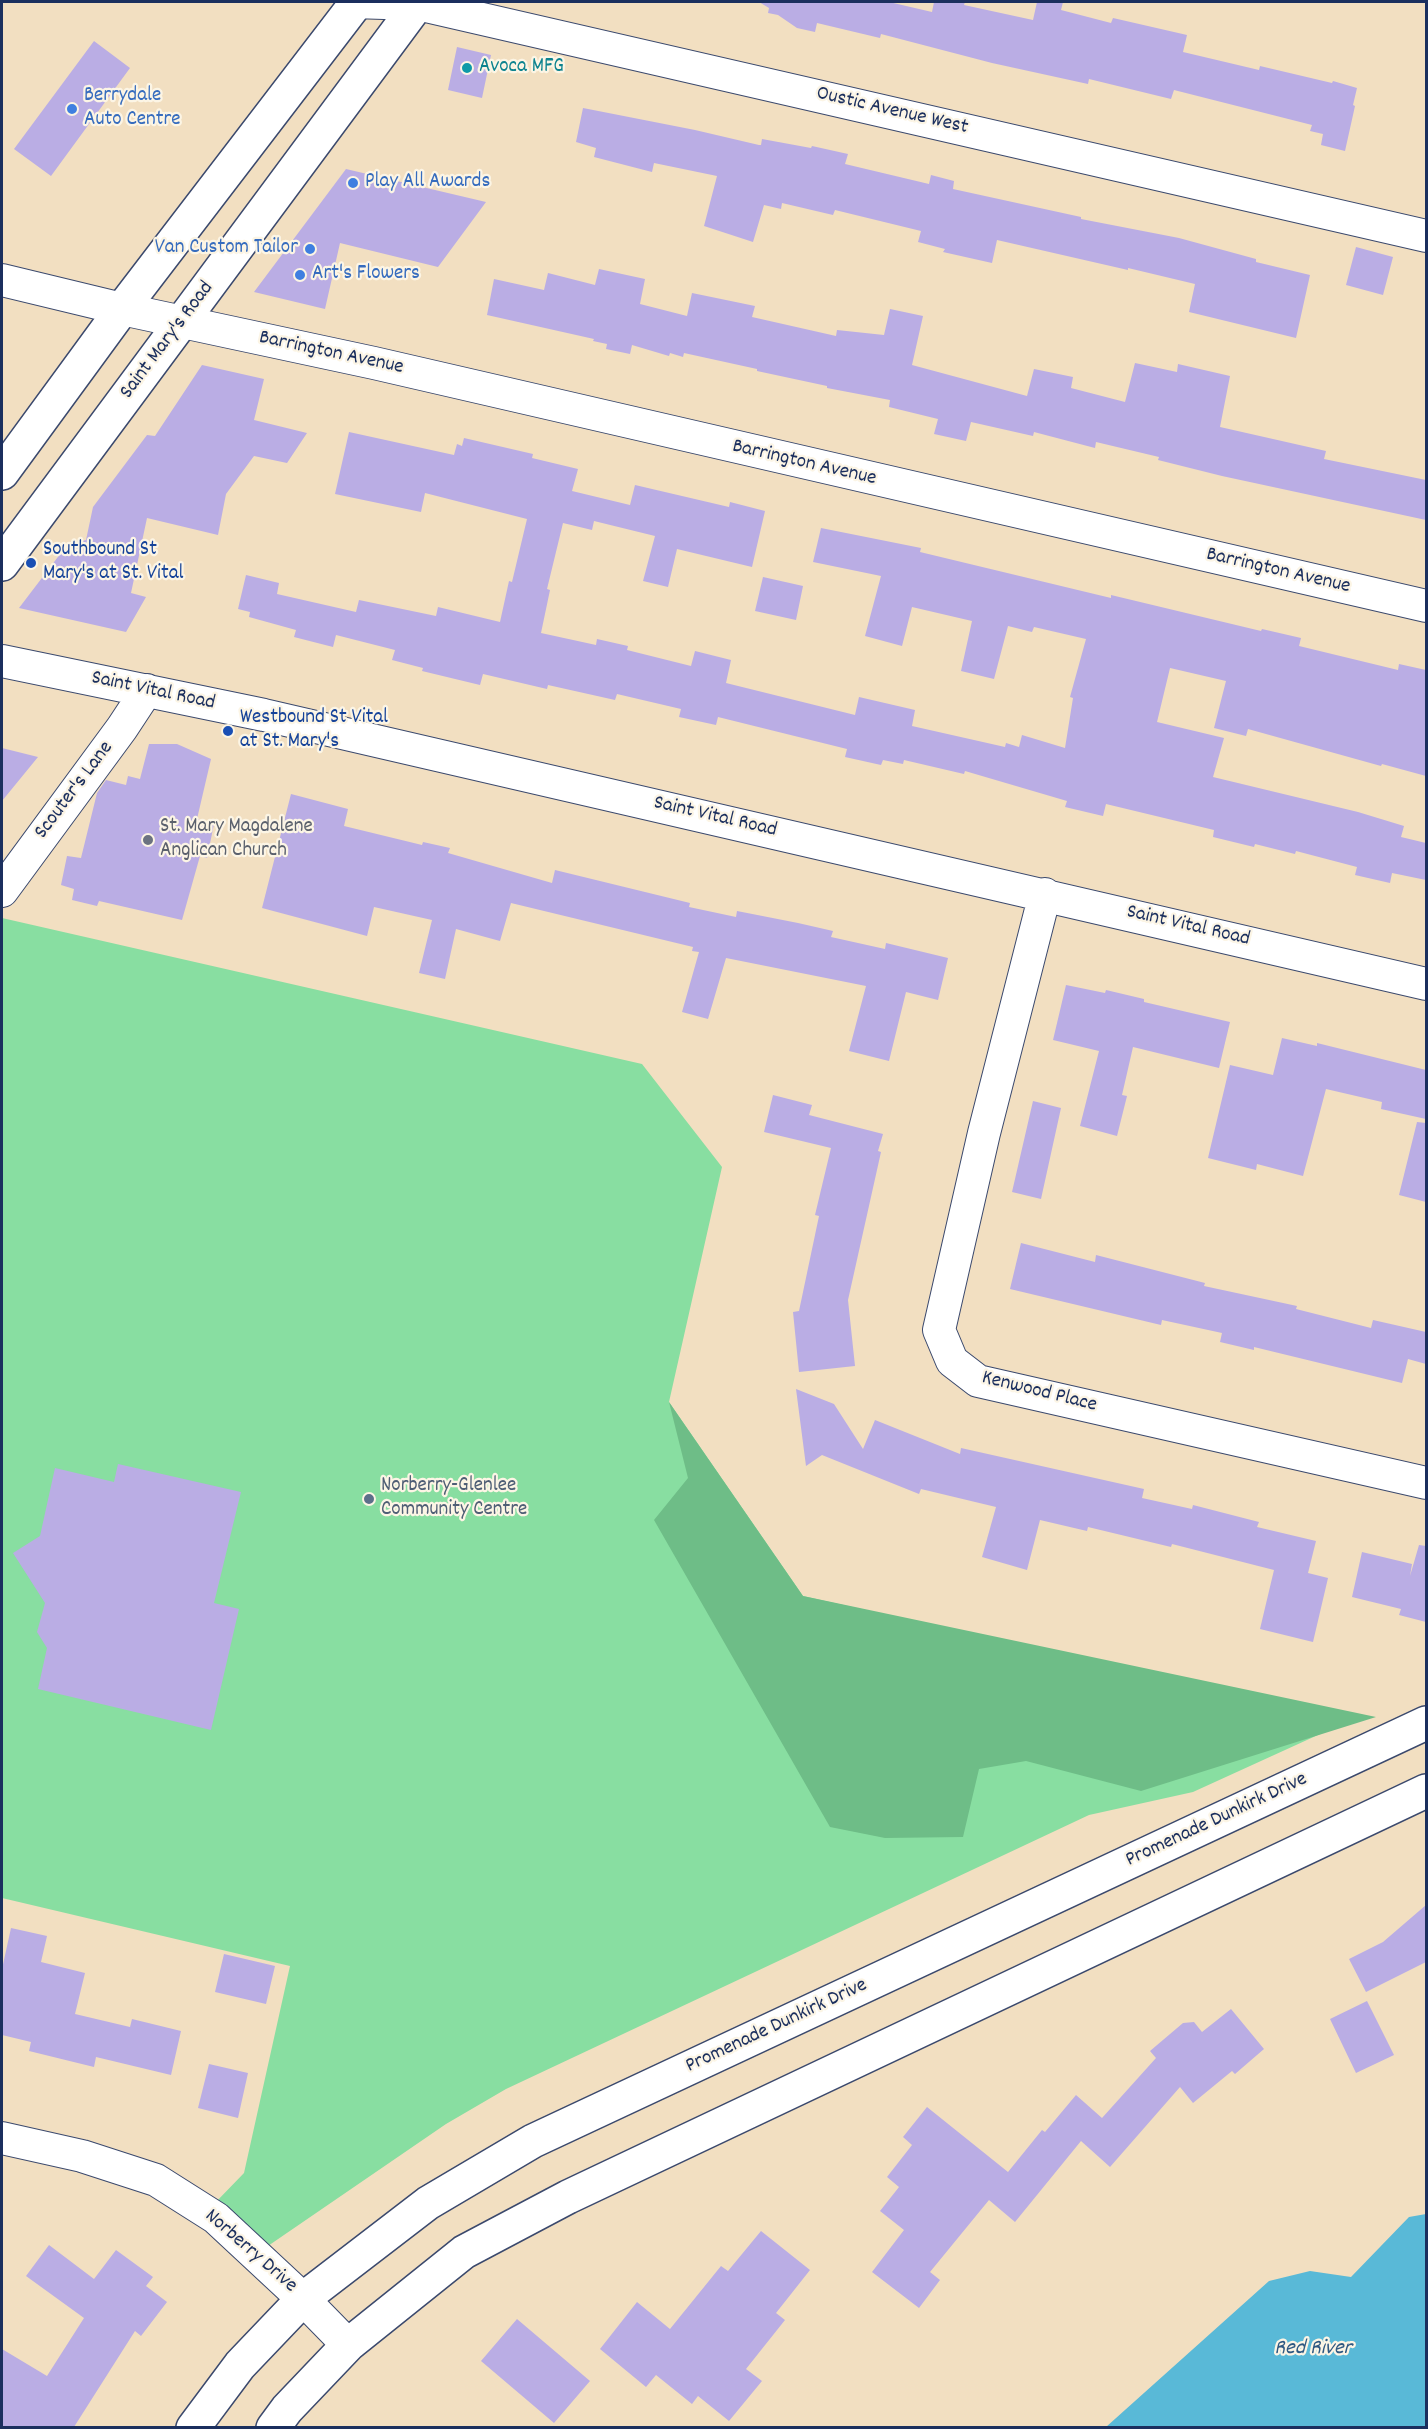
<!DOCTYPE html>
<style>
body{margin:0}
#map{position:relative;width:1428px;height:2429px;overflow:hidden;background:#f2dfc1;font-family:Dekko,sans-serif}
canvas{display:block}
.frame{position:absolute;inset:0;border:3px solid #1b2f5e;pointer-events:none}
</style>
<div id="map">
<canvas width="1428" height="2429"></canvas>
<div class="frame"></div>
</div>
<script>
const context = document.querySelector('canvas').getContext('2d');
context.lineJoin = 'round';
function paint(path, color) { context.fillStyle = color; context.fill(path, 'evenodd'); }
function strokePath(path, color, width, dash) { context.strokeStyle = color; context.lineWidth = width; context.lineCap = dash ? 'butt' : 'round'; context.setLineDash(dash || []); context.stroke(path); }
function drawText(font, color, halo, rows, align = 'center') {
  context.font = font + ' Dekko,sans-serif'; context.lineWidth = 4.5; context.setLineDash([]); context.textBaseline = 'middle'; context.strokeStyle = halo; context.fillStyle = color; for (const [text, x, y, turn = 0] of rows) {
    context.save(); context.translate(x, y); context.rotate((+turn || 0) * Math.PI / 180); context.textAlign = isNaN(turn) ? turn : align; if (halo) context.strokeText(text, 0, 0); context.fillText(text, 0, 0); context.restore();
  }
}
const green = new Path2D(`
 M 2,918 L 642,1064 L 722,1167 L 669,1402 L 803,1596 L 1353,1719 L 1193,1792 L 1089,1815 L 506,2089 L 446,2124 L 265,2248 L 214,2204 L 244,2173 L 290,1966 L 2,1898 Z`);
const forest = new Path2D(`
 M 669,1402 L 803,1596 L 1376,1717 L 1141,1791 L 1026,1761 L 979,1769 L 963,1837 L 885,1838 L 830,1827 L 654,1520 L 688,1478 Z`);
const water = new Path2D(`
 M 1426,2214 L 1426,2427 L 1106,2427 L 1269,2281 L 1310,2271 L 1351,2277 L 1409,2217 Z`);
const building = new Path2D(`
 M 759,2 L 889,2 L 932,12 L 934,2 L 965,2 L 964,5 L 1033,20 L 1037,2 L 1063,2 L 1061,10 L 1111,23 L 1113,18 L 1187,35 L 1183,52 L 1259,70 L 1260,66 L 1332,83 L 1333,81 L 1357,88 L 1353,105 L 1355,106 L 1345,151 L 1321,145 L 1323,134 L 1310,131 L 1312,125 L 1174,90 L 1171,99 L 1089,79 L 1088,84 L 992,63 L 881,34 L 880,38 L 817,23 L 815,32 L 797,28 L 778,15 L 768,13 L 769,8 Z
 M 94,41 L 130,68 L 51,176 L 14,149 Z
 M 457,47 L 491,55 L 482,98 L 448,90 Z
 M 583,108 L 695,130 L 759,145 L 761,145 L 762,139 L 811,148 L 812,146 L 848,154 L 845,164 L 929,184 L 931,175 L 954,181 L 953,189 L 1081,217 L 1081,219 L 1179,238 L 1256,259 L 1256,262 L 1310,275 L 1296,338 L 1189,312 L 1195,284 L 1128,268 L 1128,270 L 997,240 L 992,263 L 943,252 L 945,249 L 918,242 L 921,231 L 835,210 L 833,215 L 782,203 L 781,209 L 764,205 L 753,242 L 704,226 L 717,176 L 654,163 L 652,172 L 594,157 L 596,148 L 576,142 Z
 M 346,169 L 486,202 L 438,267 L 340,243 L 325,309 L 254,292 Z
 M 1356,247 L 1393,257 L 1383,295 L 1346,285 Z
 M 599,269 L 645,279 L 640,304 L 687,316 L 692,293 L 755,306 L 752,317 L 836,336 L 837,330 L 884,335 L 890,309 L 923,316 L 912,365 L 1027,396 L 1034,369 L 1073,377 L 1071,388 L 1125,402 L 1135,363 L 1177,372 L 1178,364 L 1230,376 L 1220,427 L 1326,451 L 1324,459 L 1426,480 L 1426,520 L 1222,476 L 1158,460 L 1159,457 L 1096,442 L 1095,448 L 1034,432 L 1033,436 L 971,422 L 966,441 L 934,434 L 938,419 L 889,407 L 890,400 L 827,388 L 827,386 L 757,371 L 757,369 L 684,353 L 683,357 L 670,353 L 669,356 L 632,345 L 630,354 L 606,349 L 607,344 L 593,341 L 594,339 L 487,315 L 494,279 L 544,290 L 548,273 L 595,285 Z
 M 202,365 L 264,379 L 254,420 L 307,433 L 287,463 L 254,456 L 226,494 L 218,535 L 147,518 L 131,593 L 146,597 L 126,632 L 19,608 L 67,545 L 86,540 L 93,507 L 147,435 L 155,436 Z
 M 349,432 L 454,455 L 457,444 L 462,446 L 464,438 L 533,454 L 532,458 L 578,469 L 572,491 L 630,505 L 635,485 L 729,507 L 730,502 L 765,511 L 752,567 L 677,549 L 668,587 L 643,581 L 655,536 L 594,521 L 592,530 L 563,523 L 547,589 L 550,590 L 541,633 L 596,645 L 597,639 L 628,646 L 627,650 L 691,666 L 695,651 L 731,660 L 726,683 L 855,715 L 859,697 L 915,710 L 912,726 L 1005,747 L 1006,743 L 1019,747 L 1022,735 L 1065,748 L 1073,698 L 1070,697 L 1086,639 L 1034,627 L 1032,632 L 1008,626 L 994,679 L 961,671 L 972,621 L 912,607 L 902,646 L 865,636 L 881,576 L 813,562 L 821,528 L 921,548 L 920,552 L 1111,598 L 1111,595 L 1261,631 L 1262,629 L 1301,638 L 1299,646 L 1398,670 L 1399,664 L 1426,670 L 1426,776 L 1382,764 L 1381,766 L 1248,729 L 1246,736 L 1214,728 L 1226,681 L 1170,668 L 1157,722 L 1224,738 L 1213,777 L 1358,812 L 1404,826 L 1401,837 L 1426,843 L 1426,880 L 1392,873 L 1390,883 L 1355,875 L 1357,867 L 1296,851 L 1295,854 L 1255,844 L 1254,847 L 1213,837 L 1214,830 L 1106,804 L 1103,816 L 1065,807 L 1067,801 L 965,771 L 964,774 L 904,760 L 903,764 L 883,760 L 881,765 L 845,757 L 847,749 L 718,717 L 716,725 L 679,717 L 681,709 L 617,694 L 615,700 L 548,685 L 547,689 L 483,674 L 480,685 L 422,671 L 423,668 L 392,660 L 395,650 L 336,635 L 333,647 L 294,637 L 296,630 L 249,617 L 250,612 L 238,609 L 246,575 L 279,583 L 277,594 L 356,612 L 359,600 L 436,616 L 438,607 L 500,622 L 509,581 L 512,582 L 527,519 L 425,493 L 421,512 L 335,494 Z
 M 763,577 L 803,586 L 796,620 L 755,611 Z
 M 149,744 L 177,744 L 211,759 L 197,819 L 214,824 L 207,858 L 200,856 L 182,920 L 99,901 L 97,906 L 72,900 L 74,889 L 61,885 L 67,856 L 81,858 L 97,793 L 106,780 L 126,785 L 128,776 L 140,779 Z
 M 2,748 L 38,757 L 2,801 Z
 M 291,794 L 348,809 L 344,826 L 422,845 L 423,842 L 450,848 L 448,853 L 552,883 L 555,870 L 690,903 L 689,907 L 736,917 L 737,911 L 798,923 L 833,931 L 831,937 L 885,949 L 886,943 L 948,958 L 938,1000 L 906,992 L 889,1061 L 849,1051 L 866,986 L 726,958 L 708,1019 L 682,1012 L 699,952 L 692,951 L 693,947 L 511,903 L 500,941 L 456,929 L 445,979 L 419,973 L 432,920 L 374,907 L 367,936 L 262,908 Z
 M 1066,985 L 1105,993 L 1106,990 L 1144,999 L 1144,1002 L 1230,1022 L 1219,1068 L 1133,1047 L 1122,1095 L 1127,1096 L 1117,1136 L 1080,1126 L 1099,1051 L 1053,1040 Z
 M 1282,1038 L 1317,1046 L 1317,1043 L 1426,1070 L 1426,1119 L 1381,1109 L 1382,1102 L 1326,1089 L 1303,1176 L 1257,1164 L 1256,1170 L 1208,1158 L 1230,1065 L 1273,1075 Z
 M 773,1095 L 812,1105 L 809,1115 L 883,1134 L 878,1151 L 881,1152 L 848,1300 L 855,1366 L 799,1372 L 793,1312 L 799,1311 L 819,1216 L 815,1215 L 831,1148 L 764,1132 Z
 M 1033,1101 L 1061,1108 L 1041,1199 L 1012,1192 Z
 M 1417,1122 L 1426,1123 L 1426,1202 L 1399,1195 Z
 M 1021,1243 L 1095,1262 L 1096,1255 L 1205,1283 L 1204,1286 L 1297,1306 L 1296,1309 L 1371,1328 L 1373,1320 L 1426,1332 L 1426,1364 L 1408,1359 L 1402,1383 L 1254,1347 L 1254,1350 L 1220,1342 L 1222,1333 L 1162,1320 L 1161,1325 L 1010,1289 Z
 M 796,1389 L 834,1404 L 863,1449 L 875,1420 L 960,1454 L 961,1448 L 1144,1489 L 1142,1498 L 1192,1509 L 1193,1505 L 1259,1522 L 1257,1527 L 1316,1541 L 1308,1573 L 1328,1578 L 1313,1642 L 1260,1629 L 1274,1570 L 1172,1544 L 1171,1547 L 1088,1527 L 1087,1531 L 1040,1520 L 1027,1570 L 982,1557 L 996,1507 L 921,1489 L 919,1494 L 822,1455 L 806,1466 Z
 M 118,1464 L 241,1492 L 214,1603 L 239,1609 L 211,1730 L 38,1689 L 47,1648 L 37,1632 L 45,1603 L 13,1553 L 40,1536 L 55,1468 L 114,1482 Z
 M 1419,1545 L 1426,1546 L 1426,1622 L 1399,1615 L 1401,1609 L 1352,1597 L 1362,1552 L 1412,1564 L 1410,1576 Z
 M 1426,1905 L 1426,1962 L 1366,1992 L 1349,1959 L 1383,1942 Z
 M 11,1928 L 47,1936 L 41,1962 L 85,1973 L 75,2014 L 130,2027 L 132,2019 L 181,2031 L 171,2075 L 96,2057 L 94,2067 L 29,2051 L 31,2042 L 2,2035 L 2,1969 Z
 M 224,1954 L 275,1966 L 266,2004 L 215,1992 Z
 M 1367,2001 L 1394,2055 L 1356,2073 L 1330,2019 Z
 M 1231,2009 L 1264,2049 L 1235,2074 L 1232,2071 L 1193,2103 L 1180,2087 L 1110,2167 L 1081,2141 L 1015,2222 L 989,2200 L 930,2272 L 940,2280 L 919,2308 L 872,2272 L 904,2230 L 880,2211 L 899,2187 L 887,2177 L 912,2145 L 903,2137 L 927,2107 L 1008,2172 L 1042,2130 L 1045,2132 L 1076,2095 L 1102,2118 L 1156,2058 L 1150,2051 L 1183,2023 L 1194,2022 L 1202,2032 Z
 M 209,2064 L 248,2073 L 238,2118 L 198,2108 Z
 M 761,2231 L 810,2270 L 776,2313 L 785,2320 L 746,2369 L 762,2381 L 729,2421 L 698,2396 L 692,2404 L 656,2375 L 646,2387 L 600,2349 L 637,2302 L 670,2329 L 721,2266 L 728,2271 Z
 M 49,2245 L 94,2279 L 116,2250 L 153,2277 L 146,2286 L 167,2302 L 141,2336 L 135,2331 L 74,2427 L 2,2427 L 2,2349 L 47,2376 L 84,2318 L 26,2276 Z
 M 517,2319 L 590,2381 L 554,2423 L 481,2361 Z`);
const minor = new Path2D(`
 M 352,2 L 417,4 L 1426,236
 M 2,280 L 122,309 L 374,363 L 1426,606
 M 2,661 L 264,715 L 1426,984
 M 2,891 L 122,728 L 147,690
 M 1045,894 L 984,1133 L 939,1330 L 952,1361 L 978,1381 L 1426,1483
 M 2,2138 L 82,2156 L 156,2180 L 216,2218 L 303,2299 L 348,2345`);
const major = new Path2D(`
 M 2,473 L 122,309 L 357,2
 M 2,564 L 419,2
 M 193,2428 L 240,2365 L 303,2299 L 428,2203 L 533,2141 L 1426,1723
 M 273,2428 L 287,2409 L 348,2345 L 464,2252 L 568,2197 L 1426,1791`);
const markers = [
 [467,68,6,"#0f9aa8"],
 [72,109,6,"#3f7fe0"],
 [353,183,6,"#3f7fe0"],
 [310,249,6,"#3f7fe0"],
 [300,275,6,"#3f7fe0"],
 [31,563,6,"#1a4fb4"],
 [228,731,6,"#1a4fb4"],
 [148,840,6,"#6b7280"],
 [369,1499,6,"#5c6f8a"]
];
const cultureNames = [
 ["Avoca MFG",479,68]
];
const shopNames = [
 ["Berrydale",84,97],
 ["Auto Centre",84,121],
 ["Play All Awards",365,183],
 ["Van Custom Tailor",298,249,"right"],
 ["Art's Flowers",312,275]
];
const streetNames = [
 ["Oustic Avenue West",892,112,13],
 ["Saint Mary's Road",168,341,-53],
 ["Barrington Avenue",331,354,12],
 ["Barrington Avenue",804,464,13],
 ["Barrington Avenue",1278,572,13],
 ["Saint Vital Road",153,692,12],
 ["Scouter's Lane",75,791,-53],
 ["Saint Vital Road",715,818,13],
 ["Saint Vital Road",1188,927,13],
 ["Kenwood Place",1039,1393,14],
 ["Promenade Dunkirk Drive",1217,1821,-25],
 ["Promenade Dunkirk Drive",777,2027,-25],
 ["Norberry Drive",250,2252,41]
];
const transitNames = [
 ["Southbound St",43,551],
 ["Mary's at St. Vital",43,575],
 ["Westbound St Vital",240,719],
 ["at St. Mary's",240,743]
];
const worshipNames = [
 ["St. Mary Magdalene",160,828],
 ["Anglican Church",160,852]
];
const serviceNames = [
 ["Norberry-Glenlee",381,1487],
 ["Community Centre",381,1511]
];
const waterNames = [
 ["Red River",1313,2350]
];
paint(green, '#88dea1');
paint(forest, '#6ebd87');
paint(water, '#59b9d7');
paint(building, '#baade4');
strokePath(minor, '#3b496d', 34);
strokePath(major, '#3b496d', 36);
strokePath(minor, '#fff', 32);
strokePath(major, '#fff', 33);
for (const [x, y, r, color] of markers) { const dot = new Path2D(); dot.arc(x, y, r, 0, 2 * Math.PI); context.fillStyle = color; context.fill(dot); strokePath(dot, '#fcf5e5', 2); }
drawText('21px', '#0d838f', '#fcf5e5', cultureNames, 'left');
drawText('21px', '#366cbe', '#fcf5e5', shopNames, 'left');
drawText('21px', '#1b2f5e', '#fcf5e5', streetNames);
drawText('21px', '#164399', '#fcf5e5', transitNames, 'left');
drawText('21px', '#5b616d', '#fcf5e5', worshipNames, 'left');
drawText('21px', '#4e5e75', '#fcf5e5', serviceNames, 'left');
drawText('italic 22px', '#2e5882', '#fcf5e5', waterNames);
</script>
